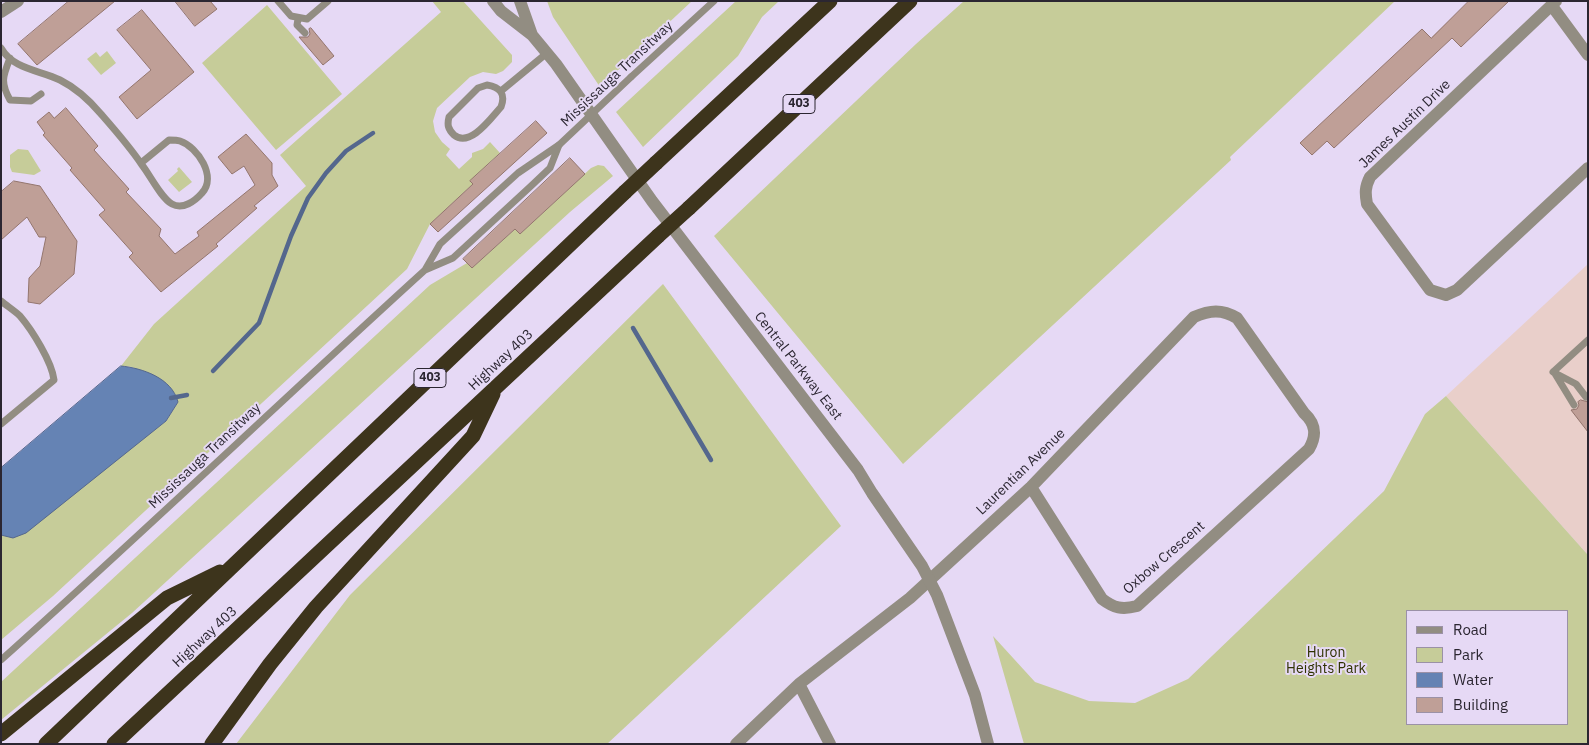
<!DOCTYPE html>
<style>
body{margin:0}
#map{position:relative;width:1589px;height:745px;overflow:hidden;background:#e6d9f5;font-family:"IBM Plex Sans",sans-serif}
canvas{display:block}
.frame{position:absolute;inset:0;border:2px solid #2b2631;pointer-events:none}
.legend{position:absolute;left:1406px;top:610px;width:162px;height:115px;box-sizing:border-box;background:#e6d9f5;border:1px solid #9b91a7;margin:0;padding:6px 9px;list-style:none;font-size:15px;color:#2b2631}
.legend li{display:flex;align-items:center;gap:10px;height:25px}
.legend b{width:25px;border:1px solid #9b91a7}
</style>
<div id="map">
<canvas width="1589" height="745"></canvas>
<div class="frame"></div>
<ul class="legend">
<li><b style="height:6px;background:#928d82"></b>Road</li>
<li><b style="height:14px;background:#c6cc99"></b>Park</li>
<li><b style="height:14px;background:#6583b4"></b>Water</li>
<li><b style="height:14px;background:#bf9f97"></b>Building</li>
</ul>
</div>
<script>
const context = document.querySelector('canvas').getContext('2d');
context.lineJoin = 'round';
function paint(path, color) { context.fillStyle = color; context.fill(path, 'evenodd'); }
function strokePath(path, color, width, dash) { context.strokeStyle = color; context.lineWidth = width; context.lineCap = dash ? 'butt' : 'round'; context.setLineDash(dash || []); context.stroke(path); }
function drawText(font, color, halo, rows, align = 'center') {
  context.font = font + ' "IBM Plex Sans",sans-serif'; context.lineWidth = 4; context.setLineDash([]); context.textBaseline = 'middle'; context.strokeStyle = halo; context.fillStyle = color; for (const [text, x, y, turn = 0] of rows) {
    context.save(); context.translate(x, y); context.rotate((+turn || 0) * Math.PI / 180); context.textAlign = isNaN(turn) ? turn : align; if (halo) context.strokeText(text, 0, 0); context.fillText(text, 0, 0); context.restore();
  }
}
const education = new Path2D(`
 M 1588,264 L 1588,555 L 1446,396 Z`);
const green = new Path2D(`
 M 432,1 L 463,1 L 512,55 L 512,62 L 503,71 L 496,74 L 483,72 L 470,77 L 437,108 L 433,121 L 435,132 L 442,142 L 450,149 L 446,155 L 459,169 L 472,157 L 472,153 L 483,149 L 490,142 L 500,153 L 471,181 L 473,184 L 430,224 L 407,269 L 53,596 L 1,640 L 1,535 L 13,537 L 166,421 L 178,402 L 132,367 L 121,366 L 154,324 L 306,186 L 280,155 L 441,12 Z
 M 547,1 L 692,1 L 600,87 L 553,17 Z
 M 736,1 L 779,1 L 762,17 L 738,56 L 643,147 L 616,112 Z
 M 964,1 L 1395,1 L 1230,157 L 1231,160 L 903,464 L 714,236 L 916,44 Z
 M 267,5 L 342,94 L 276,150 L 202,63 Z
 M 107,51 L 116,63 L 101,75 L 87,59 L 96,52 L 100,57 Z
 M 18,149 L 28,150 L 41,171 L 34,175 L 12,172 L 10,167 L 10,155 Z
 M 598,165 L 604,166 L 613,176 L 570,212 L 132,613 L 1,720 L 1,682 L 430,285 L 467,263 L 472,268 L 515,229 L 520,234 L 591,168 Z
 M 179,167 L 192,182 L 179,192 L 168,180 L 178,171 L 177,169 Z
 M 663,284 L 841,526 L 607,744 L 236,744 L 350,595 Z
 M 1446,396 L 1588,555 L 1588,744 L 1024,744 L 993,636 L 1035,682 L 1089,701 L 1135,703 L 1188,679 L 1384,491 L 1425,414 ZM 1568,611 L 1568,724 L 1408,724 L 1408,611 Z`);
const water = new Path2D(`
 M 121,366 C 142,368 172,378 178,402 L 166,421 L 26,533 L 13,538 L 1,535 L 1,468 Z`);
const stream = new Path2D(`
 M 633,328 L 711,460
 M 213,371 L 259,323 L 291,236 L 308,198 L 326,173 L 346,151 L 373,133
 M 171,398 L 187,395`);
const building = new Path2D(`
 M 69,1 L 115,1 L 37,65 L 18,44 Z
 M 175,1 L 210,1 L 217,9 L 195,26 Z
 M 1469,1 L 1509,1 L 1461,47 L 1452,38 L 1334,148 L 1327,141 L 1312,155 L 1300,143 L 1422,29 L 1431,38 Z
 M 142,10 L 194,72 L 137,119 L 119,97 L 151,70 L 117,30 Z
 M 311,28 L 334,56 L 323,65 L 299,37 L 308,37 L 310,34 L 309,29 Z
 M 66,108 L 98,146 L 94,150 L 129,189 L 126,192 L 161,229 L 159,236 L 175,254 L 199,236 L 197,232 L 255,185 L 244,166 L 232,174 L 218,157 L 246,134 L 272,163 L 272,175 L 278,186 L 254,206 L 257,208 L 216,244 L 218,246 L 161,292 L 129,257 L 133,253 L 99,215 L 105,210 L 70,170 L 72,168 L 43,135 L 45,133 L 37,122 L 49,112 L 54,118 Z
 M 536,121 L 547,133 L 438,232 L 430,224 L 473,184 L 470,181 Z
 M 570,158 L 585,174 L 520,234 L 515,229 L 472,268 L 463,259 Z
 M 14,181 L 40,186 L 77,241 L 74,274 L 40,304 L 28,302 L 29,278 L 40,266 L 46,237 L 39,237 L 27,217 L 1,240 L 1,192 Z
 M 1581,400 L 1588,402 L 1588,432 L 1571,410 L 1577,409 L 1579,405 L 1578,402 Z`);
const service = new Path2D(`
 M 278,1 L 291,16 L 307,19 L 328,1
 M 298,19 L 297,25 L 305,33
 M 1,48 C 14,70 40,70 60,80 C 76,88 90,101 101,114 C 115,130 130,147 142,165 C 150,175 161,198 172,204 C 183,210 195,201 202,193 C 217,177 198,147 180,141 C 177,140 172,140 169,140 L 141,163
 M 10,58 C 3,76 0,82 10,100 L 31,101 L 41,94
 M 631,77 L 714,1
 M 487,85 C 500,87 506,94 501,107 C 491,118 470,148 454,135 C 448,129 447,125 449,117 L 478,88 Z
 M 501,91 L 547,53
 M 425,270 L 453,258 L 531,186 L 550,168 L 559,145
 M 1,301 C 7,306 15,311 20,316 C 32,330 52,362 54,380 L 1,424
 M 1553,372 L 1588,340
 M 1553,372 L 1576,384 L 1586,397
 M 1554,372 L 1574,405
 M 1,660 C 144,532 283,399 425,270 L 440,244 L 518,173 L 559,145`);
const minor = new Path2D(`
 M 1556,1 L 1370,177 C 1365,187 1365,193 1367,204 L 1430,290 L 1446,295 L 1457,290 L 1588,168
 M 1552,6 L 1588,55
 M 799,684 L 830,744
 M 736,744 L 799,684 L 910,598 L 1031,487 L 1194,317 C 1210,310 1222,309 1237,318 L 1304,413 C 1316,424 1317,435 1309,449 L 1137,606 C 1122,610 1114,608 1102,599 L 1031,487`);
const tertiary = new Path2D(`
 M 493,1 L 501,11 L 532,35 L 556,64 L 652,201 L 858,470 L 872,493 L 922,566 L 937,595 L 975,695 L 988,744
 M 520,1 L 532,35
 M 1,12 L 18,1`);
const motorway = new Path2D(`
 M 656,163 L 830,1
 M 689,208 L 910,1
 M 1,734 L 167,598 L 220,572
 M 46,744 L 625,192
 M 114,744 L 658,236
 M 212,744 L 270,664 L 316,607 L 473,436 L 493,394`);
const serviceBridge = new Path2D(`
 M 559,145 L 631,77`);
const motorwayBridge = new Path2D(`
 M 625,192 L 656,163
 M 658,236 L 689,208`);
const shields = [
 [799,104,32],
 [430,378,32]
];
const shieldNames = [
 ["403",799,104],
 ["403",430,378]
];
const streetNames = [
 ["Mississauga Transitway",617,74,-43],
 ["James Austin Drive",1405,124,-44],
 ["Highway 403",501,360,-43],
 ["Central Parkway East",798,366,52],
 ["Mississauga Transitway",205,456,-43],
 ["Laurentian Avenue",1021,472,-44],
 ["Oxbow Crescent",1164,558,-41],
 ["Highway 403",205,637,-43]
];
const parkNames = [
 ["Huron",1326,653],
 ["Heights Park",1326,669]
];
paint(education, '#e9cfca');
paint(green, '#c6cc99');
paint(water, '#6583b4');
strokePath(water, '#54678d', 1);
strokePath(stream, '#54678d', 4.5);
paint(building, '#bf9f97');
strokePath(building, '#93756d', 1);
strokePath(service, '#928d82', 7);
strokePath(minor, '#928d82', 12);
strokePath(tertiary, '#928d82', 12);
strokePath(motorway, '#3d341c', 15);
strokePath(serviceBridge, '#928d82', 7);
strokePath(motorwayBridge, '#3d341c', 15);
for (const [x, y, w] of shields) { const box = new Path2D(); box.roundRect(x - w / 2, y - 9.5, w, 19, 4); context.fillStyle = '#e6d9f5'; context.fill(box); strokePath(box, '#2b2631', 1); }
drawText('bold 12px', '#2b2631', null, shieldNames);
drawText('14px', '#2b2631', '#e6d9f5', streetNames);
drawText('14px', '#2f3200', '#e6d9f5', parkNames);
</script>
